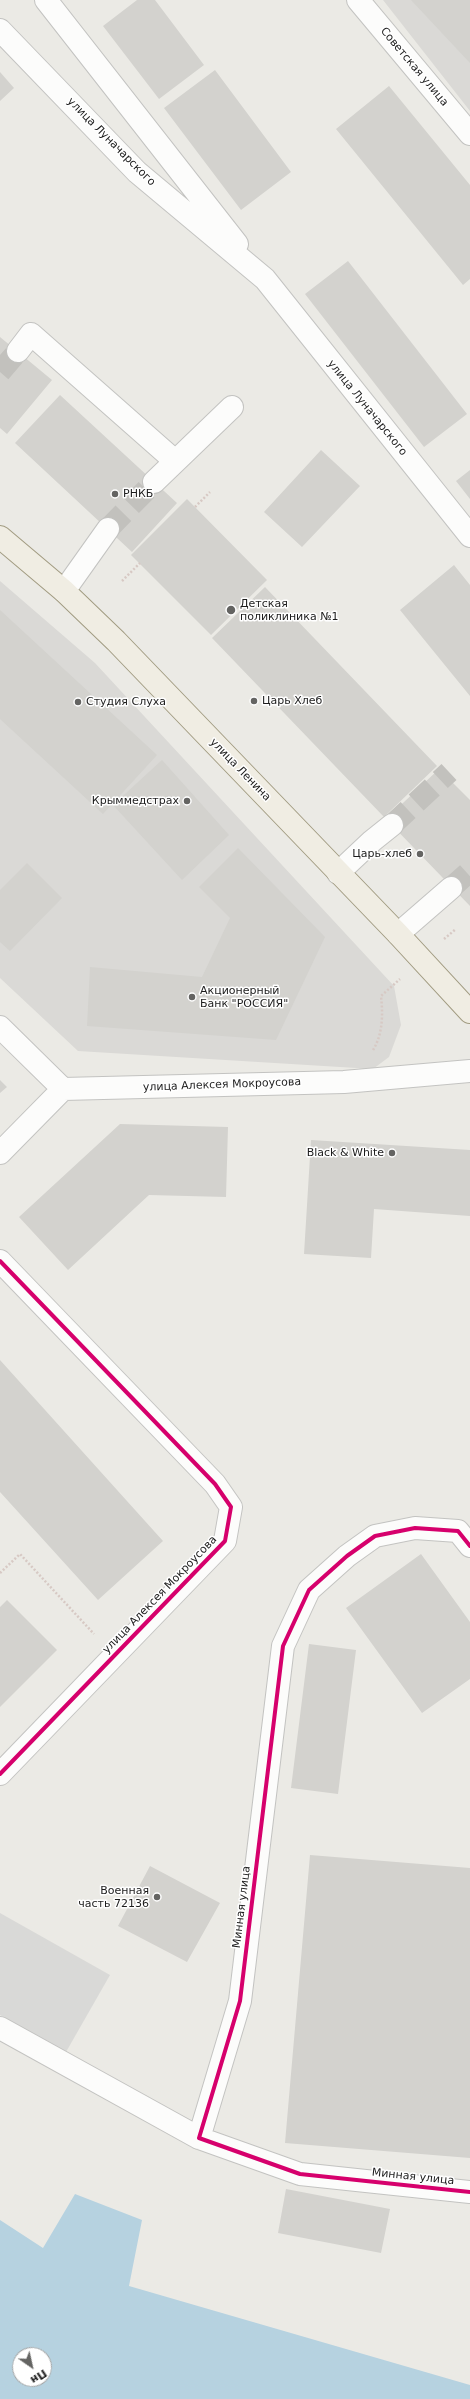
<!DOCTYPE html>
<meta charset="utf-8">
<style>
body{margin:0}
#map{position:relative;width:470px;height:2399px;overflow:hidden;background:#ebeae5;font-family:"DejaVu Sans",sans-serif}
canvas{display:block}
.north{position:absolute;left:12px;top:2347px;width:40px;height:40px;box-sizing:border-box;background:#fff;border:1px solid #a4a4a4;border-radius:50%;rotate:146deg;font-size:11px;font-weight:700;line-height:16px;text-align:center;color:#1c1c1c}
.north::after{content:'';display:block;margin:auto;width:14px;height:18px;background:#646462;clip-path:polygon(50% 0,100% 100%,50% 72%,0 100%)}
</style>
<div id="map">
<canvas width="470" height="2399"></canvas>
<div class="north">Пн</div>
</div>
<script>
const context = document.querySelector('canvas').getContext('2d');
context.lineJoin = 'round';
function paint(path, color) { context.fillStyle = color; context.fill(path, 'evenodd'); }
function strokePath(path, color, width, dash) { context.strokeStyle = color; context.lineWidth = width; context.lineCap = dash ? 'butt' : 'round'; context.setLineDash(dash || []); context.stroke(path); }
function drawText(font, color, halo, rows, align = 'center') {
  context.font = font + ' "DejaVu Sans",sans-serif'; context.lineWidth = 3; context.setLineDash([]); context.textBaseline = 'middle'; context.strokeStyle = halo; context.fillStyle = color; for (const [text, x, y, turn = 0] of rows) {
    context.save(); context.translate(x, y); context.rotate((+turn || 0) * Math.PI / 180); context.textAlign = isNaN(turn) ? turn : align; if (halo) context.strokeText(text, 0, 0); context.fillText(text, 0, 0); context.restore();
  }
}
const residential = new Path2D(`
 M 383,0 L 470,0 L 470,111 Z
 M 0,581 L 95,663 L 394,986 L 401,1025 L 389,1057 L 373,1069 L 78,1051 L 0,978 Z`);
const parking = new Path2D(`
 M 0,1913 L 110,1975 L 66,2052 L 0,2015 Z`);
const water = new Path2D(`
 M 75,2194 L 142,2220 L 129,2286 L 470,2385 L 470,2399 L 0,2399 L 0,2220 L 43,2248 ZM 20,2355 L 44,2355 L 44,2379 L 20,2379 Z`);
const building = new Path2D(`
 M 137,0 L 155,0 L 204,65 L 159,99 L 103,26 Z
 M 411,0 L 470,0 L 470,63 Z
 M 215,70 L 291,172 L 241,210 L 164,108 Z
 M 0,72 L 14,88 L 0,101 Z
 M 389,86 L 470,185 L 470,279 L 463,285 L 336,129 Z
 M 348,261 L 467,414 L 424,447 L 305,294 Z
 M 0,337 L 52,380 L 7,434 L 0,428 Z
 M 60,395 L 177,503 L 132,552 L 15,443 Z
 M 321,450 L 360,486 L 302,547 L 264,512 Z
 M 470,470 L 470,499 L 456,481 Z
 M 187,499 L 267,580 L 211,635 L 131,555 Z
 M 454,565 L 470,585 L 470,696 L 400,610 Z
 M 265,587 L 437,766 L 384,817 L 212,638 Z
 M 0,610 L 157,755 L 103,814 L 0,719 Z
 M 162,760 L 229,835 L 182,880 L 113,805 Z
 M 439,769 L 470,800 L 470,906 L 386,819 Z
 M 238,848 L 325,937 L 276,1040 L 87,1026 L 90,967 L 202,977 L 230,918 L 199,887 Z
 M 27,863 L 62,898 L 10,951 L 0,942 L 0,890 Z
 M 0,1080 L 7,1087 L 0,1093 Z
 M 120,1124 L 228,1127 L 226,1197 L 149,1195 L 68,1270 L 19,1217 Z
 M 311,1140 L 470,1150 L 470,1216 L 374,1209 L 371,1258 L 304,1254 Z
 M 0,1360 L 163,1541 L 98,1600 L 0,1492 Z
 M 421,1554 L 470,1622 L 470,1679 L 422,1713 L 346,1608 Z
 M 7,1600 L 57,1650 L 0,1707 L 0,1607 Z
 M 309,1644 L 356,1650 L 338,1794 L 291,1788 Z
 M 310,1855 L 470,1868 L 470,2158 L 285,2143 Z
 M 150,1866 L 220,1903 L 187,1962 L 118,1926 Z
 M 286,2189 L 390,2209 L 381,2253 L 278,2233 Z`);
const minorTunnel = new Path2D(`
 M 0,372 L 18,351
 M 108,529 L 154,482
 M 392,825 L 449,772
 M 451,888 L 470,871`);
const path = new Path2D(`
 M 195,507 L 210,492
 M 122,581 L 140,563
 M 444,939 L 456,929
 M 373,1050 C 383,1034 383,1014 381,996 L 400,979
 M 0,1573 L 20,1554 L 94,1634`);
const minor = new Path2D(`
 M 46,0 L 237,244
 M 358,0 L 470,134
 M 0,30 L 137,172 L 265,279 L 470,536
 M 18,351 L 31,334 L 175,461
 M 154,482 L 232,407
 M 64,591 L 108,529
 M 338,873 L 372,841 L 392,825
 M 398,934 L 451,888
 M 0,1027 L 63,1089
 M 0,1153 L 63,1089 L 344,1082 L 470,1071
 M 0,1261 L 215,1484 L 231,1507 L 225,1541 L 0,1774
 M 470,1546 L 458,1531 L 415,1528 L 375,1536 L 347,1556 L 309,1590 L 283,1646 L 240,2001 L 199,2138 L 300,2174 L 470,2192
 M 0,2028 L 199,2138`);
const major = new Path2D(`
 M 0,537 L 64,591 L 116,641 L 398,934 L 470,1012`);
const cycleway = new Path2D(`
 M 0,1261 L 215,1484 L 231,1507 L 225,1541 L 0,1774
 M 470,1546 L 458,1531 L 415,1528 L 375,1536 L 347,1556 L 309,1590 L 283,1646 L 240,2001 L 199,2138 L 300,2174 L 470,2192`);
const markers = [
 [115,494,4,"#646462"],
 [231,610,5,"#646462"],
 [254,701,4,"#646462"],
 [78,702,4,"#646462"],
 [187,801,4,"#646462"],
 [420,854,4,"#646462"],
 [192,997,4,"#646462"],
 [392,1153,4,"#646462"],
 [157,1897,4,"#646462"]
];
const streetNames = [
 ["Советская улица",414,67,50],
 ["улица Луначарского",111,142,45],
 ["улица Луначарского",367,408,51],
 ["улица Ленина",240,770,46],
 ["улица Алексея Мокроусова",222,1085,-2],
 ["улица Алексея Мокроусова",160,1595,-46],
 ["Минная улица",242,1907,-83],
 ["Минная улица",413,2177,6]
];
const poiNames = [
 ["РНКБ",123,494],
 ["Детская",240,604],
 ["поликлиника №1",240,617],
 ["Царь Хлеб",262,701],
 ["Студия Слуха",86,702],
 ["Крыммедстрах",179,801,"right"],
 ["Царь-хлеб",412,854,"right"],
 ["Акционерный",200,991],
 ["Банк \"РОССИЯ\"",200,1004],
 ["Black & White",384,1153,"right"],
 ["Военная",149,1891,"right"],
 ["часть 72136",149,1904,"right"]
];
paint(residential, '#dad9d6');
paint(parking, '#d9d9d7');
paint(water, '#b6d2e0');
paint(building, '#d3d2ce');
strokePath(minorTunnel, '#c2c1bd', 22, [22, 11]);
strokePath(minor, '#c3c3c1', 24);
strokePath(major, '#a19b81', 24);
strokePath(path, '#d7c9c4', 2.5, [2, 2]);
strokePath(minor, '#fcfcfb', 22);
strokePath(major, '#f0ede3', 22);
strokePath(cycleway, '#d6006c', 4);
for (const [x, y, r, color] of markers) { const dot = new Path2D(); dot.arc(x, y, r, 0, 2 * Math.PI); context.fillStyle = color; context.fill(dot); strokePath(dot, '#fff', 1.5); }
drawText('11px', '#1c1c1c', '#fff', streetNames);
drawText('11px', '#1c1c1c', '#fff', poiNames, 'left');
</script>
